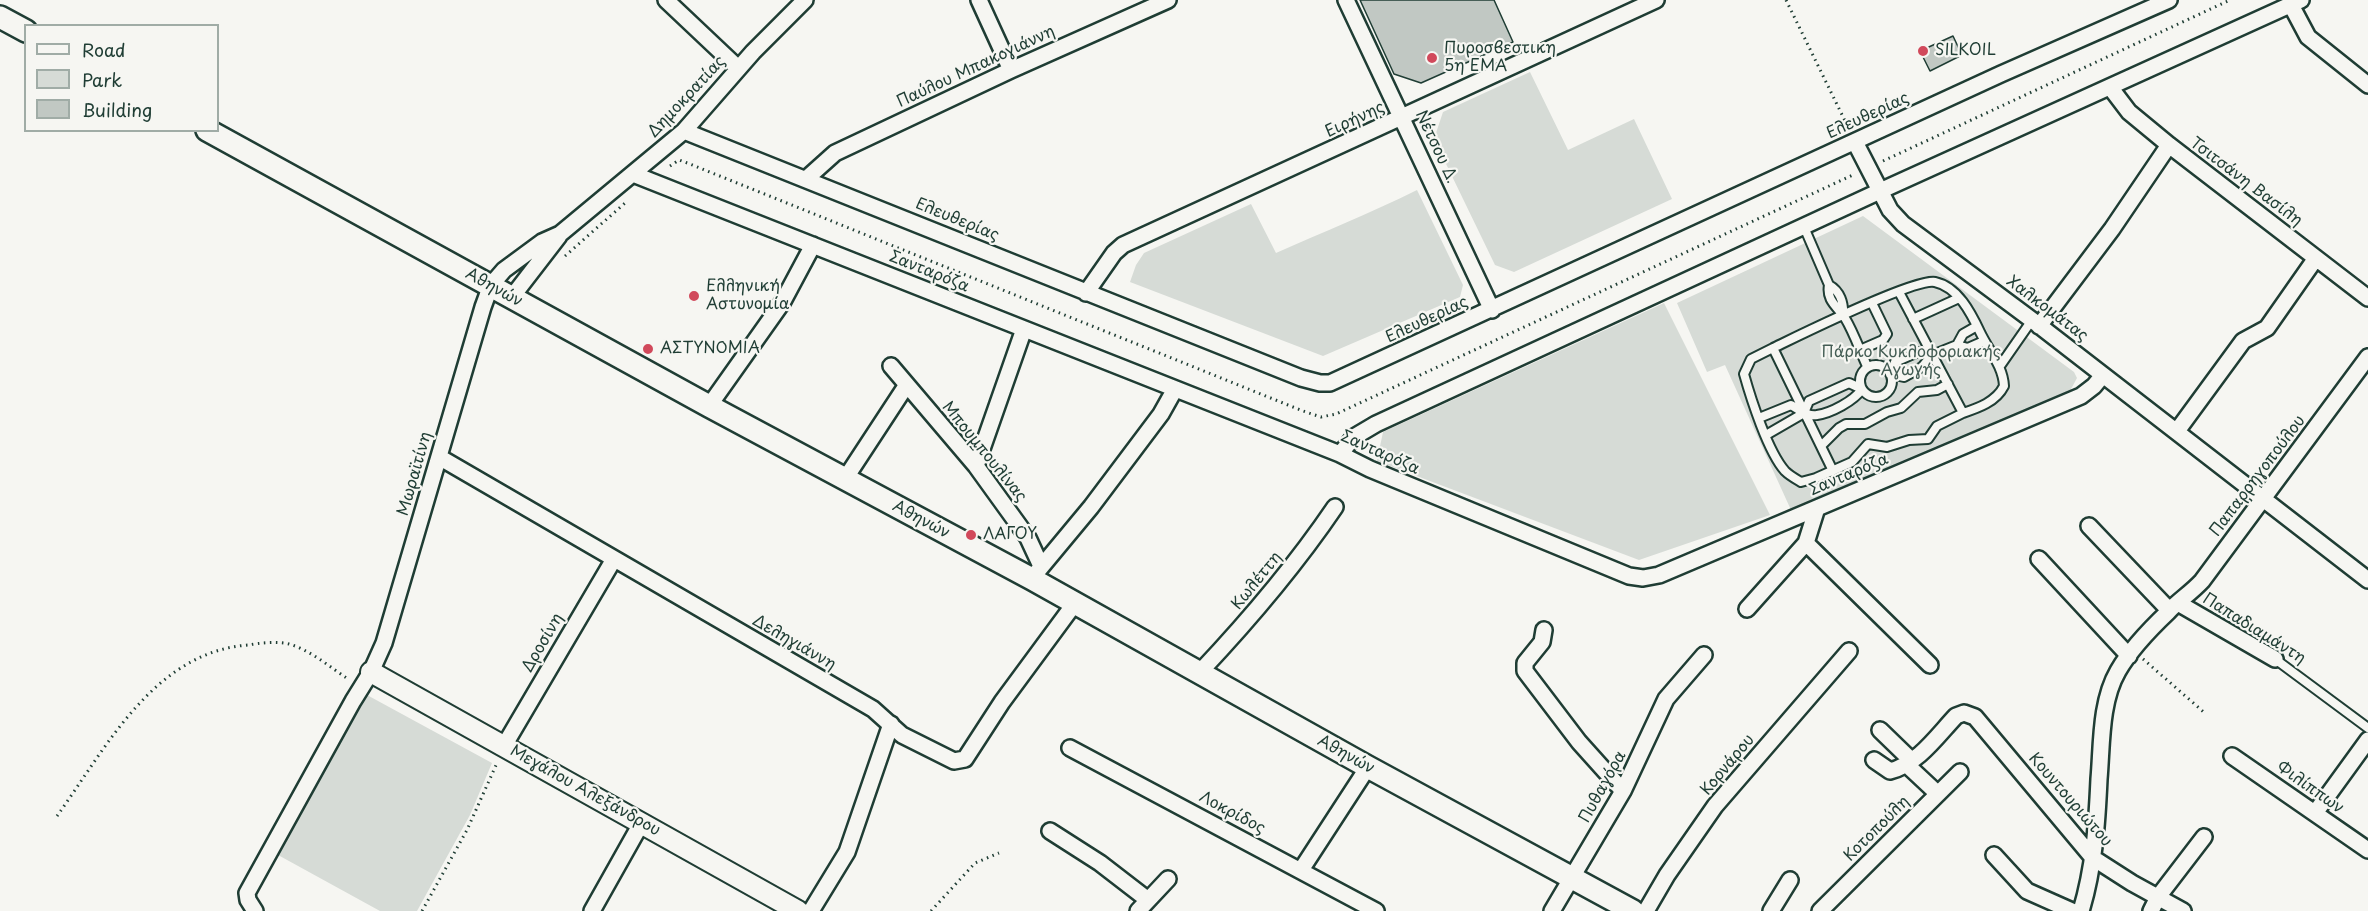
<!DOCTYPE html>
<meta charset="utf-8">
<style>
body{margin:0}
#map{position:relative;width:2368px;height:911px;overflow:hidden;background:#f6f6f2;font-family:"Playpen Sans",sans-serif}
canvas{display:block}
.legend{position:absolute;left:24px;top:24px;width:195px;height:108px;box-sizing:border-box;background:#f6f6f2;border:2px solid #a0aca6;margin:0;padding:8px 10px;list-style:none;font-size:18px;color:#1f3d34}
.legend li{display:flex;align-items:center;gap:12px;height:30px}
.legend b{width:30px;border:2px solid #a0aca6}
</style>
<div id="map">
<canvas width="2368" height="911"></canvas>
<ul class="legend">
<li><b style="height:8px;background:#f6f6f2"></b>Road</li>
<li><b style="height:16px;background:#d6dbd6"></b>Park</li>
<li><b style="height:16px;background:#c1c8c3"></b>Building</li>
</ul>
</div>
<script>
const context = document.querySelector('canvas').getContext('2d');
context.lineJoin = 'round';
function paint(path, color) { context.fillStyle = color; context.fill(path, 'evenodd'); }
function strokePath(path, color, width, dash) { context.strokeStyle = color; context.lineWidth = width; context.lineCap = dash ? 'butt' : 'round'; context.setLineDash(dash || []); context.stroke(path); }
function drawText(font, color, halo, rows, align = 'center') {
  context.font = font + ' "Playpen Sans",sans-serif'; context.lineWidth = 4.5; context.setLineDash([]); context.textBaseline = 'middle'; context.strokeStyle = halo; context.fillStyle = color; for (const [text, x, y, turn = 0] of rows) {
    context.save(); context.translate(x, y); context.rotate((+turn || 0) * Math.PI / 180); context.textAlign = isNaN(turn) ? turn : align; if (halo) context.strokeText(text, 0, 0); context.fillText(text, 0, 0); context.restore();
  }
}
const green = new Path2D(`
 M 1530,72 L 1568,150 L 1634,119 L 1672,199 L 1514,272 L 1495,265 L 1434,139 L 1443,112 Z
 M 1417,190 L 1463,285 L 1460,297 L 1323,356 L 1130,282 L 1136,265 L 1144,253 L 1251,204 L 1276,253 C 1323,232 1371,213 1417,190 Z
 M 1863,216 L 2074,372 L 2077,378 L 2070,391 L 1791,510 L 1725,365 L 1707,372 L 1677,303 Z
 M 1664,303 L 1770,515 L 1639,560 L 1377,461 L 1383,432 Z
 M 367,695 L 492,763 L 470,815 L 417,911 L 380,911 L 278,855 L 344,725 L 354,708 Z`);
const building = new Path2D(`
 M 1360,0 L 1494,0 L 1513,42 L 1421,83 L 1394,74 Z
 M 1953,36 L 1962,55 L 1930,71 L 1920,51 Z`);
const path = new Path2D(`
 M 1786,0 L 1848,127
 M 1883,161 L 2230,0
 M 670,166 L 679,160 L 690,164 L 1303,411 L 1321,417 L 1336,414 L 1855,174
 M 565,256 L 625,203
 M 2143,659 L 2206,714
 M 57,816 C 106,748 154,652 248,645 C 260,643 276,641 289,644 C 310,650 330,667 348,679
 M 422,911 L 467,830 L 497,763
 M 931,911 L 975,863 L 999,853`);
const service = new Path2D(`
 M 1804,227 L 1829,285 C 1826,301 1838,307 1845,318 C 1854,333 1860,351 1867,366
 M 1829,285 C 1840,291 1844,303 1843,316
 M 1913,319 L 1959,298
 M 1957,345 L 1968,348 L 1984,341
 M 1773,348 L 1751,359 L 1744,374 C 1751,399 1768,452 1785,471 C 1790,476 1796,479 1801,482 L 1816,478 L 1852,462 L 1868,444 L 1887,447 L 1909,440 L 1928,439 L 1937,426 L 1963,413
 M 1860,350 L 1883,340 L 1887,334 L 1872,303
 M 1932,355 L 1918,352 L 1895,362 L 1890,374 L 1904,377 L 1922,367 L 1932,355 L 1957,345 L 1963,334 L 1977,326
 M1860 381a16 16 0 1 1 32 0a16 16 0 1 1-32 0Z
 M 2000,366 L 2032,320
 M 1759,418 L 1791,405 C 1798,409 1808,417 1817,415 C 1831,413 1854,401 1862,389 L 1849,383 L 1809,401 L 1804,413 L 1766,435
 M 1821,446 L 1839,428 L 1846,424 L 1865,424 L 1887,412 L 1901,408 L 1918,392 L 1937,390 L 1948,384
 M 1833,471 L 1773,348 C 1798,336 1915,278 1935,282 C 1958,287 1971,313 1980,332 C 1989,351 2003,366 2004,386 C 1996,402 1978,408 1963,413 L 1899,292
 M 2275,659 L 2368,728`);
const minor = new Path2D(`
 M 666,0 L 738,68
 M 979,0 L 1011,70
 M 1346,0 L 1492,310
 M 2291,5 L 2308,37 L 2368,85
 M 2110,87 L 2129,112 L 2169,145 L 2368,298
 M 684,131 L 1301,378 L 1320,383 L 1330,383 L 2001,74 L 2169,0
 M 1855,142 L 1890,210 L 1903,224 L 2032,320 L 2368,580
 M 633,174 L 1340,454 L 1370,469 L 1629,576 L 1643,578 L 1659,575 L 2081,396 L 2094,386 L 2103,375
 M 806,179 L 835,153 L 1011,70 L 1168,0
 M 1086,293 L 1114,253 L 1123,245 L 1656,0
 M 512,297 L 559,236
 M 2039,326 L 2112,229 L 2169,145
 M 891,366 L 976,466 L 1028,538 L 1041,566
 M 709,406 L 782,303 L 813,245
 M 2177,431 L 2243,341 L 2267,328 L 2316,258
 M 1340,454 L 1354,437 L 1376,424 L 1880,191 L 2301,0
 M 439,457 L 873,709 L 902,735 L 954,761 L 965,759 L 1002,702 L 1075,603
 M 976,466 L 1024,329
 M 845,479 L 906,386
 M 1817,508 L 1806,543 L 1930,665
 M 2089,526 L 2169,610
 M 2039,559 L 2129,656
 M 1037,572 L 1091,507 L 1161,414 L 1175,389
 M 2178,603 L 2275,659
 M 1747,609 L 1806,543
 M 1544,630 L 1542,642 L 1525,663 L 1525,671 L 1579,742 L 1623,791
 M 1200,672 C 1249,620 1295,566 1335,507
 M 1880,730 L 1912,761
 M 504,746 L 614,559
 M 1070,748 L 1376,911
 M 2232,756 L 2368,850
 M 1874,760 L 1890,771 C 1918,764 1937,736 1956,716 L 1964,713 L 1975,717 L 2093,858 L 2132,883 L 2183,911
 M 1907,765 L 1938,794
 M 2315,813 L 2368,740
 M 1050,831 L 1100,863 L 1148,900
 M 1994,855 L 2027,891 L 2072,911
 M 1301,870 L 1368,767
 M 255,911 L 248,900 L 247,893 L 353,701 L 371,672 L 384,643 L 483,307 L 491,285 L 504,270 L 542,242 L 560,234 L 684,131 L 753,52 L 805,0
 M 592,911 L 642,822
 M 811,911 L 847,852 L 891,724
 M 1138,911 L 1168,879
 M 1552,911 L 1623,791 L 1666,699 L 1704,655
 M 1646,911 L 1667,875 L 1715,806 L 1849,651
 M 1771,911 L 1790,880
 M 1820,911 L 1960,772
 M 2081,911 C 2094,868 2097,824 2099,779 C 2102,745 2100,702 2118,671 C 2130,650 2150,629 2168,612 C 2178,601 2191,593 2202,581 L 2368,357
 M 2151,911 L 2158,897 L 2204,837`);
const tertiary = new Path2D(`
 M 371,672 L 798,911`);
const secondary = new Path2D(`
 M 0,17 L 26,31
 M 207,130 L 709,406 L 1032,579 L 1368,767 L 1633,911`);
const markers = [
 [1923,51,6,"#d1495b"],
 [1432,58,6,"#d1495b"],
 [694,296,6,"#d1495b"],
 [648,349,6,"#d1495b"],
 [971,535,6,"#d1495b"]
];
const poiNames = [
 ["Πυροσβεστικη",1444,49],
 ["5η ΕΜΑ",1444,67],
 ["SILKOIL",1935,51],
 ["Ελληνική",706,287],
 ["Αστυνομία",706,305],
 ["ΑΣΤΥΝΟΜΙΑ",660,349],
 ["ΛΑΓΟΥ",983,535]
];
const streetNames = [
 ["Παύλου Μπακογιάννη",976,67,-25],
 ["Δημοκρατίας",687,97,-47],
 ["Ελευθερίας",1868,116,-25],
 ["Ειρήνης",1355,120,-25],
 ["Νέτσου Δ.",1436,147,65],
 ["Τσιτσάνη Βασίλη",2246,182,37],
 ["Ελευθερίας",957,220,22],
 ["Σανταρόζα",929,272,22],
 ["Αθηνών",494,288,29],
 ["Χαλκομάτας",2047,309,37],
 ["Ελευθερίας",1427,320,-25],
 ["Μπουμπουλίνας",984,452,51],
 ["Σανταρόζα",1380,453,24],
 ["Μωραϊτίνη",415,474,-74],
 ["Σανταρόζα",1849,475,-23],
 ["Παπαρρηγοπούλου",2258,476,-53],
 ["Αθηνών",921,520,28],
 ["Κωλέττη",1257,581,-51],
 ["Παπαδιαμάντη",2254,629,32],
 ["Δροσίνη",543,643,-60],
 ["Δεληγιάννη",794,643,30],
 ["Αθηνών",1346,755,29],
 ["Κορνάρου",1728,765,-50],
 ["Πυθαγόρα",1603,787,-61],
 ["Φιλίππων",2310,788,35],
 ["Μεγάλου Αλεξάνδρου",585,791,29],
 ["Κουντουριώτου",2070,800,49],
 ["Λοκρίδος",1232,813,28],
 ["Κοτοπούλη",1877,829,-45]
];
const parkNames = [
 ["Πάρκο Κυκλοφοριακής",1911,353],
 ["Αγωγής",1911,371]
];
paint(green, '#d6dbd6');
paint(building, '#c1c8c3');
strokePath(building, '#1f3d34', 1.5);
strokePath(service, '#1f3d34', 12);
strokePath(minor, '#1f3d34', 20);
strokePath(tertiary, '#1f3d34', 24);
strokePath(secondary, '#1f3d34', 26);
strokePath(path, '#1f3d34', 3, [1.5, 4.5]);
strokePath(service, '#f6f6f2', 8);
strokePath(minor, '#f6f6f2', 15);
strokePath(tertiary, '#f6f6f2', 20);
strokePath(secondary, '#f6f6f2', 21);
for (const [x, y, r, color] of markers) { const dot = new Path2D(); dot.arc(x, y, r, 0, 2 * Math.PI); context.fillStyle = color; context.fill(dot); strokePath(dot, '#f6f6f2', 2); }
drawText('16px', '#1f3d34', '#f6f6f2', poiNames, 'left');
drawText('16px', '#1f3d34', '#f6f6f2', streetNames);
drawText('16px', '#445d54', '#f6f6f2', parkNames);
</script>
